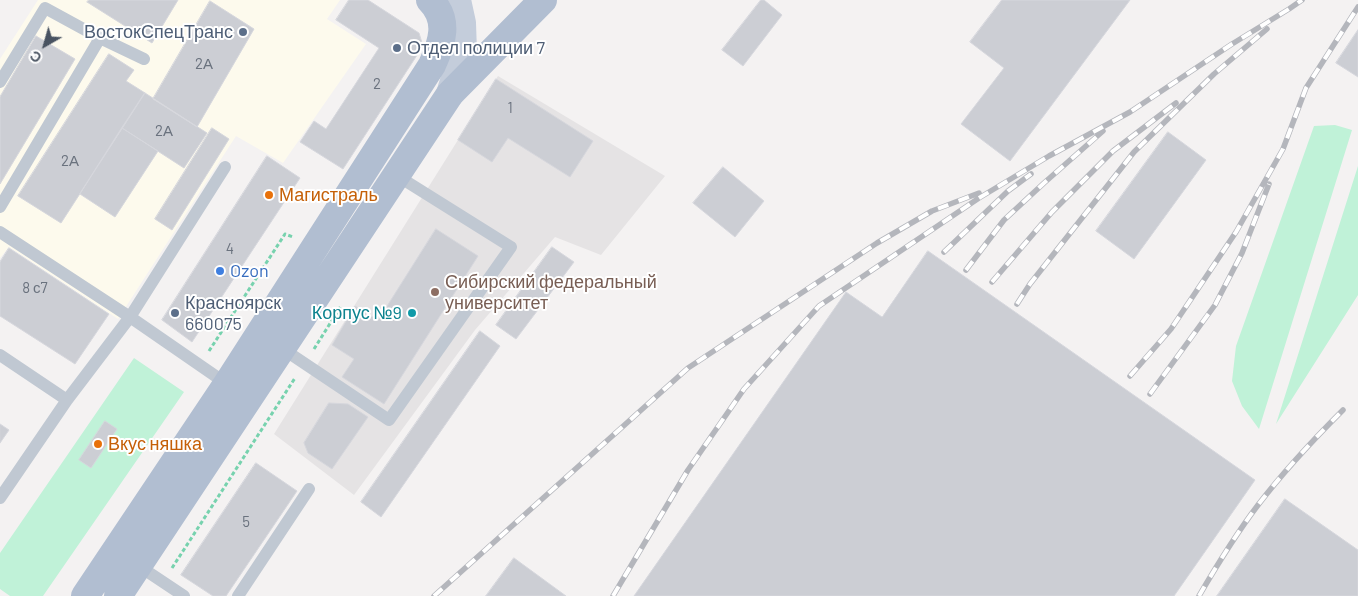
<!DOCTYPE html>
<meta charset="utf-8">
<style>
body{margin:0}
#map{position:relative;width:1358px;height:596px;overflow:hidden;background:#f4f2f2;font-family:Barlow,sans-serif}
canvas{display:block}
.north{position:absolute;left:20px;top:20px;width:50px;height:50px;-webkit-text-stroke:4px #fff;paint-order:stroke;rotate:218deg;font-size:14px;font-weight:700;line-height:20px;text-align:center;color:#495361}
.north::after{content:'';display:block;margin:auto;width:18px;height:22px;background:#495361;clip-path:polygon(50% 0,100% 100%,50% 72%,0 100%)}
</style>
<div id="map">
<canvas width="1358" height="596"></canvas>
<div class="north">С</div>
</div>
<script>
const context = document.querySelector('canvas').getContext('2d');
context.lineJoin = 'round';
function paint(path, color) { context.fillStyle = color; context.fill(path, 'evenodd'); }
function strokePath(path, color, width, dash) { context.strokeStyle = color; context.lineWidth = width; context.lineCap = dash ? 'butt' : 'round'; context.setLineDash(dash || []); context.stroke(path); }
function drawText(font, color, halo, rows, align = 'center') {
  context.font = font + ' Barlow,sans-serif'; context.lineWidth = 4; context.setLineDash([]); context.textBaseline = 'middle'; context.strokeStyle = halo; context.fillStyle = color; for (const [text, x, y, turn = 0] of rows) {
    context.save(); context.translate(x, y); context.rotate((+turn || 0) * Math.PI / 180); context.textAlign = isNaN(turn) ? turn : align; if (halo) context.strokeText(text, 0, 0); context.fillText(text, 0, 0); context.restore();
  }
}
const commercial = new Path2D(`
 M 38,0 L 340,0 L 327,19 L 366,44 L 283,163 L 236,136 L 118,319 L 9,247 L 0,258 L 0,59 Z`);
const education = new Path2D(`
 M 498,76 L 665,176 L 601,255 L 555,237 L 475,330 L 354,495 L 274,434 Z`);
const green = new Path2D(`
 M 1335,125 L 1352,130 L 1259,429 L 1242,406 L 1232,381 L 1236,346 L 1314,126 Z
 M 1358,166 L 1358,295 L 1276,424 Z
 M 134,358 L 184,392 L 43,596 L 10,596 L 0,589 L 0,553 Z`);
const building = new Path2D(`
 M 89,0 L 178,0 L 152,43 L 87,2 Z
 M 349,0 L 368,0 L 419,33 L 423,46 L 343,169 L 300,142 L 314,121 L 326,129 L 379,48 L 336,20 Z
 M 761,0 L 764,0 L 782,15 L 743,66 L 722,50 Z
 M 1002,0 L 1130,0 L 1010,161 L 961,124 L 1004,68 L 970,42 Z
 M 210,1 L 254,29 L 197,127 L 153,99 Z
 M 1358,30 L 1358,77 L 1336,63 Z
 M 36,36 L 75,59 L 0,184 L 0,97 Z
 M 109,54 L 134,70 L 126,81 L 145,93 L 61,223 L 18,196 Z
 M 496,79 L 593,141 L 570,177 L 508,138 L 492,162 L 458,140 Z
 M 145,93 L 207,133 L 184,168 L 122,128 Z
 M 122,128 L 158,151 L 115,217 L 80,194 Z
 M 212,128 L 229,139 L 172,230 L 155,219 Z
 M 1168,132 L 1206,160 L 1134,259 L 1096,231 Z
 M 267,156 L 300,178 L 192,342 L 162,320 Z
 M 723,167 L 764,201 L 735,237 L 693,203 Z
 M 436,229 L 478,256 L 384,404 L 342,377 L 354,359 L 332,345 L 355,306 L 378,320 Z
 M 552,247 L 574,262 L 516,339 L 496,325 Z
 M 9,248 L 109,314 L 75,364 L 0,316 L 0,262 Z
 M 928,251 L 1255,480 L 1174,596 L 634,596 L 846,292 L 882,317 Z
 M 480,331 L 500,346 L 381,517 L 361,502 Z
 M 329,403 L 348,404 L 368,417 L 332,469 L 308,453 L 304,443 Z
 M 105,421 L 117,429 L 91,468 L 79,460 Z
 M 0,424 L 9,430 L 0,443 Z
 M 256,463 L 297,491 L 226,596 L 213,596 L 181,575 Z
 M 1285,499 L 1358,550 L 1358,596 L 1217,596 Z
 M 514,558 L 566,596 L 486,596 Z`);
const path = new Path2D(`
 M 314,349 L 341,306
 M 209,351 L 285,234 L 293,237
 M 172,568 L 295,378`);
const lane = new Path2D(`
 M 0,82 L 45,8 L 100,38 L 144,59
 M 0,207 L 100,38
 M 0,232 L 130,317 L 225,167
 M 283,349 L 389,420 L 511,247 L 396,175
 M 0,355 L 67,400
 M 0,498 L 67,400 L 130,317 L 227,384
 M 136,564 L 184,596
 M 238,596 L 309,489`);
const secondary = new Path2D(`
 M 450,94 L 463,52 L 462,23 L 457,0`);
const primary = new Path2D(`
 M 85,596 L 227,384 L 432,65 C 442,43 450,20 430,0
 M 118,596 L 450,94 L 543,0`);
const rail = new Path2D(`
 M 944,252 L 1008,191 L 1031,174
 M 966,270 L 1004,220 L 1044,183 L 1103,131
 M 992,282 L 1052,212 L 1113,151 L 1176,103
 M 1017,304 L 1030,284 L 1134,152 L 1214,74 L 1267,29
 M 1130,376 L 1171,329 L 1236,232 L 1283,149 L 1306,88 L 1358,7
 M 1150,394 L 1215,305 L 1242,253 L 1269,184
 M 434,596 L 688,368 L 877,243 L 932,211 L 979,193
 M 613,596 L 688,470 L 744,389 L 819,306 L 979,198 L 1049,156 L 1130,112 L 1232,44 L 1289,9 L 1302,0
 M 1199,596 C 1217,565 1236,534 1258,505 C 1284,471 1313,440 1343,410`);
const markers = [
 [243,32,5,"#5c6f8a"],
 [397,48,5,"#5c6f8a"],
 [269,195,5,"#e8710a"],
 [220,271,5,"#3f7fe0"],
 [435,292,5,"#8d6e63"],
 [175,313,5,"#5c6f8a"],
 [412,313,5,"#0f9aa8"],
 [98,444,5,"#e8710a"]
];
const numberNames = [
 ["2А",204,64],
 ["2",377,84],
 ["1",510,108],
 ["2А",164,131],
 ["2А",70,161],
 ["4",230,249],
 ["8 с7",35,288],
 ["5",246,522]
];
const serviceNames = [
 ["ВостокСпецТранс",233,32,"right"],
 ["Отдел полиции 7",407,48],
 ["Красноярск",185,303],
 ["660075",185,324]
];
const foodNames = [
 ["Магистраль",279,195],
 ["Вкус няшка",108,444]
];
const shopNames = [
 ["Ozon",230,271]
];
const educationNames = [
 ["Сибирский федеральный",445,282],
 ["университет",445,303]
];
const cultureNames = [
 ["Корпус №9",402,313]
];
paint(commercial, '#fdfaed');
paint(education, '#e5e3e4');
paint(green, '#c0f2d8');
paint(building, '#ccced4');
strokePath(building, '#d6d7dd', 1);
strokePath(path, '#77d2ae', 3, [4, 2.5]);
strokePath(lane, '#c0c8d2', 12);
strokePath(secondary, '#c4cddb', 28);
strokePath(primary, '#b1bed1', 28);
strokePath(rail, '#b4b6bc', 5.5);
strokePath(rail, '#fff', 4, [11]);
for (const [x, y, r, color] of markers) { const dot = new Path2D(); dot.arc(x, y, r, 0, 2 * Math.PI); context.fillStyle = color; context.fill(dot); strokePath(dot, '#fff', 2); }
drawText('15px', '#6a727e', null, numberNames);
drawText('18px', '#4e5e75', '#fff', serviceNames, 'left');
drawText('18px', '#c56008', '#fff', foodNames, 'left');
drawText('18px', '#366cbe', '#fff', shopNames, 'left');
drawText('18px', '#785e54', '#fff', educationNames, 'left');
drawText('18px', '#0d838f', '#fff', cultureNames, 'right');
</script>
